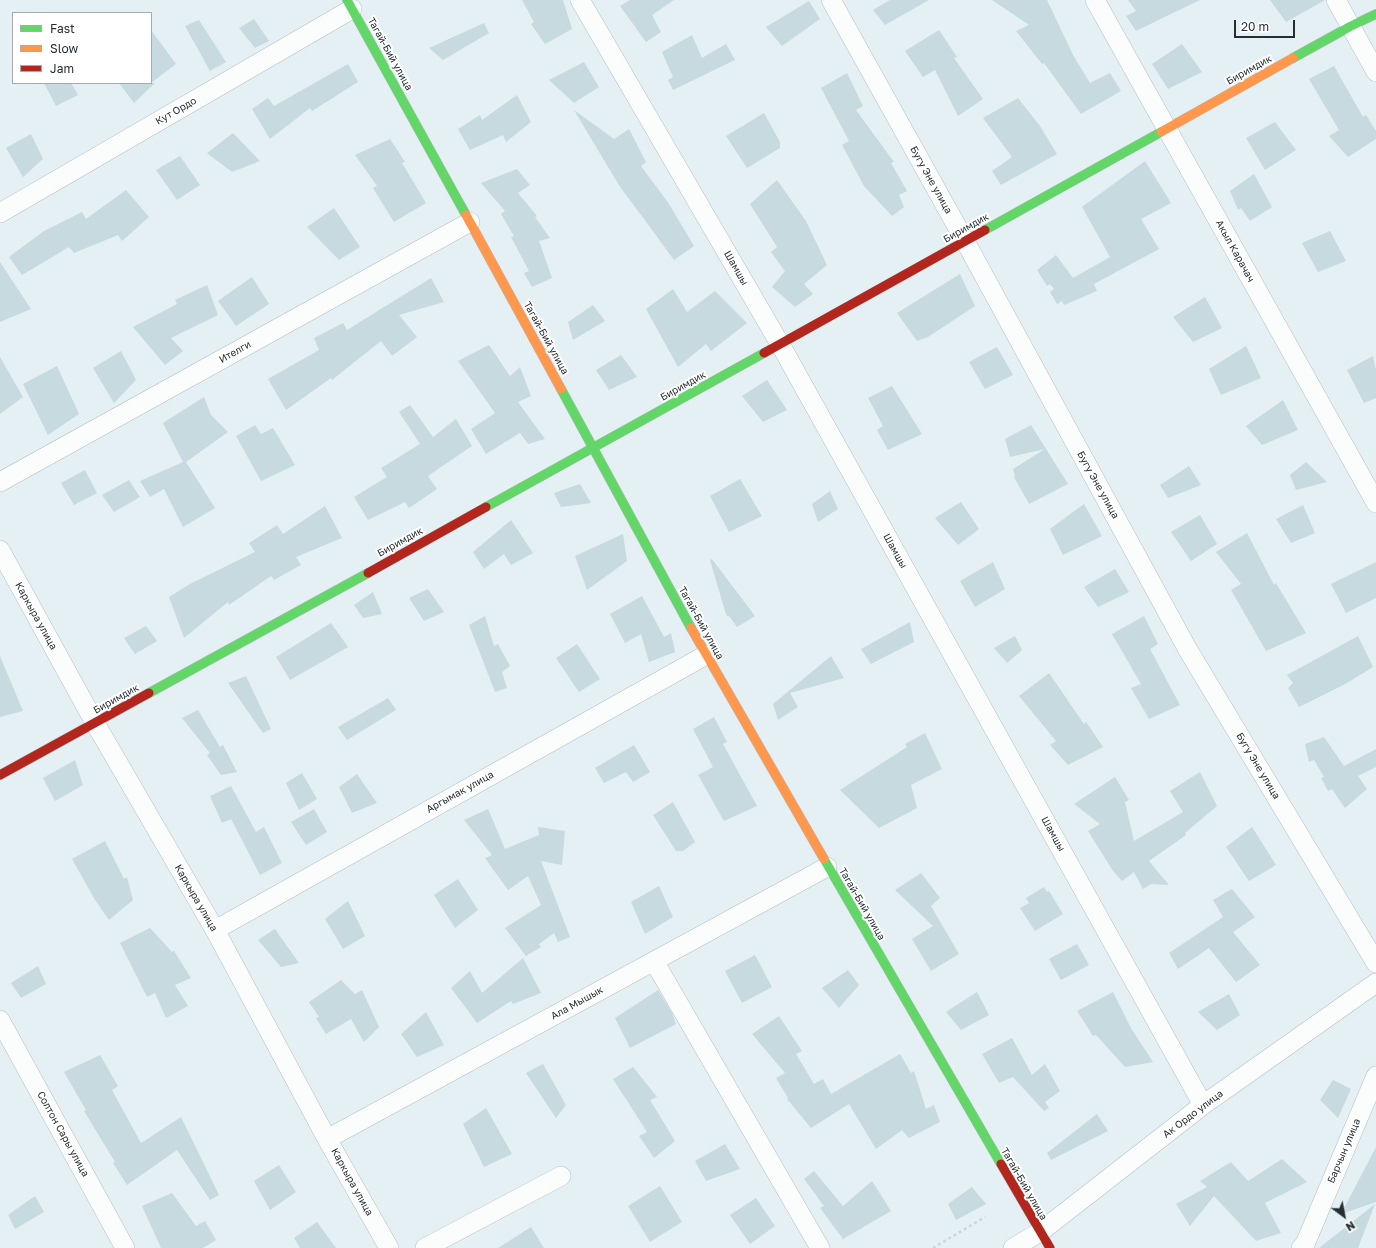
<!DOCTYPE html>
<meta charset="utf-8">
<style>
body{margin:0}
#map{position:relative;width:1376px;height:1248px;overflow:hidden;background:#e4f0f3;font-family:"Golos Text",sans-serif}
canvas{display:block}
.legend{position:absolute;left:12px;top:12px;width:140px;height:72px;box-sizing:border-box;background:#fff;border:1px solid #a8abad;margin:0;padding:5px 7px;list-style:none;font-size:12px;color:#262e31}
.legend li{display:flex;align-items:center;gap:8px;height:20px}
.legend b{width:20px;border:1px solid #a8abad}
.north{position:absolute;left:1324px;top:1196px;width:40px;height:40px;-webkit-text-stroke:3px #fff;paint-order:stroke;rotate:148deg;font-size:11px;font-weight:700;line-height:16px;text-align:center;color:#262e31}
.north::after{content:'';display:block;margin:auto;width:14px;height:18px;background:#262e31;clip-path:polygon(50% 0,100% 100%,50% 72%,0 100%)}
.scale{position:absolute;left:1234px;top:20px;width:61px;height:18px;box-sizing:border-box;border:2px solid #262e31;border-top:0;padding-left:5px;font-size:12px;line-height:14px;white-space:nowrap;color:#262e31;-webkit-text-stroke:3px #fff;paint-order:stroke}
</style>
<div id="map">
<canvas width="1376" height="1248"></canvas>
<ul class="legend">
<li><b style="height:5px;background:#63d668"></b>Fast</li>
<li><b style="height:5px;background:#ff974d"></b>Slow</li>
<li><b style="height:5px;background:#b3261e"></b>Jam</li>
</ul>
<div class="north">N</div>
<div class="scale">20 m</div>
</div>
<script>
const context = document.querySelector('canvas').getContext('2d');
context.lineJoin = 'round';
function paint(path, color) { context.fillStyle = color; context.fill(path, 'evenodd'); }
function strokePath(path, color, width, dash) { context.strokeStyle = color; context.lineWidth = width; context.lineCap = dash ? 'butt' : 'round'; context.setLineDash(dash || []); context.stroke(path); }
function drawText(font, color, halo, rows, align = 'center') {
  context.font = font + ' "Golos Text",sans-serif'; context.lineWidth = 4; context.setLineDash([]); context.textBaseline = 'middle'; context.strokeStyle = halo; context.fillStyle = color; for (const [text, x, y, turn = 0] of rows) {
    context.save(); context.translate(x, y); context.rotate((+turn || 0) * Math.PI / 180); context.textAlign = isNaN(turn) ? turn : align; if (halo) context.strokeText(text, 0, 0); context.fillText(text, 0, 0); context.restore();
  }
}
const building = new Path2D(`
 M 522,0 L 563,0 L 572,29 L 545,44 L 531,24 L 534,22 Z
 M 630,0 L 674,0 L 652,15 L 661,32 L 646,42 L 620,6 Z
 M 890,0 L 929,0 L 885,25 L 873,10 Z
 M 992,0 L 1047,0 L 1073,55 L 1090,83 L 1110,73 L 1121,91 L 1081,114 L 1044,63 L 1042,64 L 1016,31 L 1029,25 Z
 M 1128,0 L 1200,0 L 1136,31 L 1126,16 L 1136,11 Z
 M 1270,0 L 1325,0 L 1286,22 Z
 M 809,1 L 820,19 L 782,46 L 766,27 Z
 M 254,19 L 269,41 L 255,48 L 239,28 Z
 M 199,20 L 226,62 L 210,71 L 185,26 Z
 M 484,23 L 489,33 L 443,60 L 429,48 Z
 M 151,30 L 176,64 L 151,83 L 155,83 L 134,103 L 119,83 L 151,83 Z
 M 939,30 L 957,57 L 954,58 L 983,99 L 958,116 L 935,70 L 923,77 L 905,51 Z
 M 692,35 L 702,58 L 726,44 L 735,60 L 673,90 L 668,80 L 673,77 L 662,52 Z
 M 1182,44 L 1202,72 L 1168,89 L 1152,64 Z
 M 584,62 L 599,87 L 574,103 L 549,80 Z
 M 348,64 L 358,82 L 312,111 L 310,108 L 270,139 L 252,109 L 268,98 L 274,106 Z
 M 1334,66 L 1363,117 L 1366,115 L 1376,131 L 1376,139 L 1348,157 L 1329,136 L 1339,130 L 1309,79 Z
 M 847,73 L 863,106 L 856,110 L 894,162 L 891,163 L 907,191 L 899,195 L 904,207 L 892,216 L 864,186 L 842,145 L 849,141 L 821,88 Z
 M 44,83 L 71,83 L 78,95 L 56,106 Z
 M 517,95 L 531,122 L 506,142 L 503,135 L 470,150 L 458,129 L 480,115 L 482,120 Z
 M 1018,98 L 1040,126 L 1057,154 L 1001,185 L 992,171 L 1012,157 L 983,118 Z
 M 574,110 L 614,139 L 629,129 L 646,162 L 641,166 L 669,204 L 694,246 L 674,260 L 644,219 L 620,187 Z
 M 764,113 L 780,142 L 780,148 L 747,168 L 726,136 Z
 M 1275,122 L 1296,150 L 1265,170 L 1246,138 Z
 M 233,133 L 260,161 L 232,172 L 207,153 Z
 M 31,134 L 43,159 L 23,177 L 6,148 Z
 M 390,139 L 405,162 L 402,163 L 426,203 L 394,222 L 373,188 L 377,186 L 355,155 Z
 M 180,156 L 200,185 L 177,200 L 156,170 Z
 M 1145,161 L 1171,203 L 1141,219 L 1159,249 L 1094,284 L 1097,291 L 1064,305 L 1062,301 L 1057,304 L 1050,292 L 1054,289 L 1050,284 L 1047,286 L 1037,270 L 1056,255 L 1073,278 L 1110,257 L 1082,207 Z
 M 517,169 L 530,185 L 518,193 L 537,216 L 535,217 L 550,238 L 539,241 L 552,278 L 532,287 L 524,273 L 529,271 L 511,237 L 514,236 L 501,214 L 505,211 L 481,183 Z
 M 1254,174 L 1272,207 L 1250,221 L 1241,208 L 1238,210 L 1230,191 Z
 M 777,180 L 806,221 L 827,265 L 804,284 L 813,294 L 795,307 L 772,287 L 785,271 L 771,252 L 777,247 L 750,204 Z
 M 126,190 L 149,217 L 122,241 L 118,235 L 74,253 L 69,247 L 22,275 L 9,257 L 44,231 L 82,212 L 86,219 Z
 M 334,208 L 360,247 L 339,260 L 307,227 Z
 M 1330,231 L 1346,261 L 1318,272 L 1302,243 Z
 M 0,262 L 31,309 L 0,322 Z
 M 960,274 L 975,306 L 928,337 L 917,341 L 897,313 Z
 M 252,277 L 269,304 L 236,326 L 218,301 Z
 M 431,278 L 444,302 L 399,315 L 417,337 L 392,356 L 381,341 L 332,380 L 331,378 L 286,410 L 268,379 L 319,350 L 314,338 L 343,323 L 347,330 Z
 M 207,285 L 218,315 L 171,338 L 183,351 L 165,365 L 133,327 L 177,304 L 175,300 Z
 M 673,289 L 687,312 L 715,291 L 747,323 L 711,351 L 706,344 L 678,367 L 646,309 Z
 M 1205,297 L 1222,328 L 1193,342 L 1173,317 Z
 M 593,305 L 605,321 L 573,340 L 568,322 Z
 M 489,345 L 510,376 L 520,367 L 531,396 L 518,402 L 545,439 L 528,444 L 520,433 L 486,454 L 471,429 L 495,413 L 458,361 Z
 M 1246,346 L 1261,378 L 1221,395 L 1209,369 Z
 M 997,347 L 1013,375 L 985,389 L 969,362 Z
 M 121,351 L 136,380 L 114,403 L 93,368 Z
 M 621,355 L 637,377 L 609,390 L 596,370 Z
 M 1373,356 L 1376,370 L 1376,398 L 1364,403 L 1347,370 Z
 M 0,357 L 23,397 L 0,414 Z
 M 57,366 L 79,414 L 48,435 L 23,384 Z
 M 767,380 L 787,410 L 763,422 L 742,396 Z
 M 892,386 L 922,434 L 888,450 L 877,430 L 883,426 L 868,398 Z
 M 204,397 L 211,415 L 228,432 L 186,462 L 215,508 L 183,527 L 164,489 L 150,497 L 140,481 L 183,462 L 163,423 Z
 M 1283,400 L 1298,430 L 1262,445 L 1246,426 Z
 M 410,405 L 433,437 L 456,419 L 472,446 L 428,476 L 437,489 L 409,508 L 405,502 L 368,520 L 354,497 L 387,477 L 381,468 L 420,444 L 399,412 Z
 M 255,425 L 261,434 L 273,428 L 295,465 L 261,481 L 236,436 Z
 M 1031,425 L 1068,484 L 1029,504 L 1014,477 L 1015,476 L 1013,469 L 1045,449 L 1010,457 L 1005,439 Z
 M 1306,462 L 1327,482 L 1296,490 L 1290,475 Z
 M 1189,466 L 1201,485 L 1168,498 L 1160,485 Z
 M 85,470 L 97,493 L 74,505 L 61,483 Z
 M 740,479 L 762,516 L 729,532 L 710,496 Z
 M 129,480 L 140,497 L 114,512 L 102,495 Z
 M 580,484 L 591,503 L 561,507 L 554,493 Z
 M 830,491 L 838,509 L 818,522 L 812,504 Z
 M 961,502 L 979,529 L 958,545 L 935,518 Z
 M 1084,504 L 1102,536 L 1063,555 L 1050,529 Z
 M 1303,505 L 1315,533 L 1291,543 L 1276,519 Z
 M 325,506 L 342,538 L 296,557 L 301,565 L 274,580 L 271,576 L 229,605 L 228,602 L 184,638 L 169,597 L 190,584 L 255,552 L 249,543 L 277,525 L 283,534 Z
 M 1200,515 L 1217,544 L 1191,561 L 1171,532 Z
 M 511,520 L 533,553 L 511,565 L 504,554 L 484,569 L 473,552 Z
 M 1247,533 L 1274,585 L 1276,583 L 1306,633 L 1266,651 L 1231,590 L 1241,584 L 1216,552 Z
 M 623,534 L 627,561 L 587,590 L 575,556 Z
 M 712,559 L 755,616 L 737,627 L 729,616 L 727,616 L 725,611 L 710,560 Z
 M 993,562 L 1005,589 L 975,607 L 960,581 Z
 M 1376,562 L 1376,598 L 1346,613 L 1331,584 Z
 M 1115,569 L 1129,592 L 1098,607 L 1084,587 Z
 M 428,589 L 444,612 L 424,621 L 409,598 Z
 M 373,592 L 382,614 L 363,618 L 354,605 Z
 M 642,596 L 664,637 L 671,633 L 675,652 L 649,662 L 641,634 L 625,643 L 610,614 Z
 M 485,616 L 494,646 L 498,644 L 510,666 L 502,672 L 507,688 L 495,692 L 469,625 Z
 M 1144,616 L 1158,644 L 1150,649 L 1180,705 L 1149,719 L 1131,688 L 1141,684 L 1112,634 Z
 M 910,622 L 914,642 L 871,664 L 861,649 Z
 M 331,623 L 348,647 L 290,680 L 276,657 Z
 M 146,626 L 157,641 L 135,654 L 124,638 Z
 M 1015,636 L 1022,650 L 1007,663 L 994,648 Z
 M 1358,636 L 1373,667 L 1347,683 L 1299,707 L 1288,688 L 1293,683 L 1287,675 Z
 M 577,644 L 600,679 L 579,692 L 556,658 Z
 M 0,656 L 23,711 L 0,717 Z
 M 831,656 L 844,678 L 790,693 L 798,707 L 778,720 L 773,704 Z
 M 1049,673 L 1084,724 L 1086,722 L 1103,747 L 1068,765 L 1050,745 L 1056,741 L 1019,696 Z
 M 246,676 L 271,729 L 263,733 L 228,683 Z
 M 388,698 L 396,710 L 347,740 L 338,727 Z
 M 198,710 L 220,747 L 223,745 L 237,772 L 221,775 L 207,755 L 210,753 L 182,718 Z
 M 714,717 L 727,742 L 723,744 L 757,806 L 724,821 L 698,775 L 713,767 L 693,729 Z
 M 925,733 L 942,769 L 911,785 L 917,808 L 879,828 L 840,790 L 907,747 L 905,744 Z
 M 1324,737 L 1344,766 L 1376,749 L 1376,767 L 1358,776 L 1367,789 L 1345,808 L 1332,789 L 1328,791 L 1321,778 L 1324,777 L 1314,760 L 1309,762 L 1305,744 Z
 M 634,745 L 650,772 L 633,782 L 626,772 L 604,783 L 595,768 Z
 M 75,760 L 83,785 L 55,801 L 43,778 Z
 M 1200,772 L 1217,806 L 1185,833 L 1186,835 L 1149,861 L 1169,885 L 1151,884 L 1143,889 L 1134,872 L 1122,881 L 1113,871 L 1088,831 L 1100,824 L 1074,804 L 1115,777 L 1129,800 L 1125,802 L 1134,841 L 1183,812 L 1170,791 Z
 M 302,773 L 317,799 L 299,810 L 286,783 Z
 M 357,774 L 377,803 L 352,813 L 339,787 Z
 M 231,786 L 256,832 L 264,827 L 282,863 L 260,875 L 231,819 L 222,823 L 210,796 Z
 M 673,802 L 695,842 L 683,851 L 676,851 L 653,815 Z
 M 314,809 L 327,832 L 306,845 L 291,822 Z
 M 488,809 L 505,849 L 539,835 L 538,827 L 565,831 L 562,865 L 541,861 L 570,937 L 558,942 L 554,933 L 539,944 L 541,947 L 526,956 L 505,928 L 541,905 L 528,876 L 508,890 L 485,858 L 492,855 L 464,820 Z
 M 1252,827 L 1276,865 L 1249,881 L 1226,847 Z
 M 105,841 L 124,879 L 127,877 L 133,900 L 109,920 L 95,900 L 72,859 Z
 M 921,873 L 940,898 L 931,906 L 959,954 L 931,971 L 912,939 L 933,926 L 895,890 Z
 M 458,879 L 478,910 L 455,928 L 434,895 Z
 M 659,886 L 673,917 L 645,934 L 631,902 Z
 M 1044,887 L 1047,892 L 1049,891 L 1063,914 L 1035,931 L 1020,908 L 1029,903 L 1026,898 Z
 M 1232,889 L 1255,917 L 1233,932 L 1260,965 L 1236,982 L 1209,948 L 1178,969 L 1169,953 L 1223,917 L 1213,900 Z
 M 348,901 L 365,936 L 343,949 L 325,919 Z
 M 150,928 L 172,952 L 174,951 L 191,978 L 175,985 L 188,1006 L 166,1018 L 155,993 L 147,997 L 120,943 Z
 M 275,929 L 299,963 L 281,967 L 258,940 Z
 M 1077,944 L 1089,965 L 1061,980 L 1049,959 Z
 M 755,955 L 772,987 L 742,1003 L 725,971 Z
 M 523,958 L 541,993 L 513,1004 L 511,1001 L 477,1023 L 451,988 L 470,971 L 482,993 Z
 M 38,966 L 46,984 L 21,998 L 11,983 Z
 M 848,970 L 859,985 L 839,1008 L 822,988 Z
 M 341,980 L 355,994 L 362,990 L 379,1027 L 364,1042 L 351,1019 L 326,1034 L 316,1018 L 319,1017 L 309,1002 Z
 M 658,990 L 672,1013 L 676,1024 L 630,1048 L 615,1018 Z
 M 977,992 L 989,1015 L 961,1030 L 946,1012 Z
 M 1113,992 L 1131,1028 L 1153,1062 L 1125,1067 L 1096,1035 L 1093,1036 L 1077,1011 Z
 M 1229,994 L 1240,1015 L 1217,1030 L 1198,1012 Z
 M 426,1012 L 444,1045 L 417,1057 L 401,1034 Z
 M 779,1016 L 802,1051 L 796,1054 L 814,1084 L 823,1079 L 831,1094 L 900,1054 L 911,1073 L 914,1071 L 926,1109 L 934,1105 L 940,1122 L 909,1138 L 902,1130 L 876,1149 L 849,1104 L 811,1128 L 787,1099 L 788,1098 L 776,1078 L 785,1073 L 752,1034 Z
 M 1012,1038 L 1032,1075 L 1045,1064 L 1060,1091 L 1045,1102 L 1049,1108 L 1044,1111 L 1013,1077 L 999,1083 L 982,1054 Z
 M 100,1055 L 118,1086 L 112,1090 L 141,1143 L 181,1117 L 219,1195 L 210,1200 L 177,1150 L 127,1185 L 113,1163 L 115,1162 L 84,1111 L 86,1110 L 64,1072 Z
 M 543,1064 L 566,1105 L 556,1118 L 526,1073 Z
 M 633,1067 L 657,1097 L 650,1100 L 675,1141 L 654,1158 L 639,1136 L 647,1132 L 613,1079 Z
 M 1333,1080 L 1351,1089 L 1338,1118 L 1320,1100 Z
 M 486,1108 L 512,1154 L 484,1167 L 463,1124 Z
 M 1097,1114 L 1108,1131 L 1051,1160 L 1047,1153 Z
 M 725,1144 L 740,1169 L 706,1181 L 695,1161 Z
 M 1376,1147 L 1376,1202 L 1341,1214 Z
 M 1282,1159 L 1307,1182 L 1265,1203 L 1281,1233 L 1256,1241 L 1214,1196 L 1190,1226 L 1176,1204 L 1207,1187 L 1200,1181 L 1231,1162 L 1248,1181 Z
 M 279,1165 L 296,1192 L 270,1210 L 254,1181 Z
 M 814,1171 L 843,1206 L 872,1181 L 891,1211 L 843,1239 L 820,1208 L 824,1206 L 804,1179 Z
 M 660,1186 L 682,1222 L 650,1242 L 628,1206 Z
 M 972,1187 L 986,1204 L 956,1220 L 948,1204 Z
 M 172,1193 L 196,1226 L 205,1221 L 216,1240 L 203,1248 L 161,1248 L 142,1206 Z
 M 35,1196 L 44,1212 L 15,1229 L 8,1215 Z
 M 756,1198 L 775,1226 L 750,1244 L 730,1215 Z
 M 1375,1204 L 1358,1248 L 1319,1248 Z
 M 317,1222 L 336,1248 L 300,1248 L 294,1238 Z
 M 531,1227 L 544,1248 L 498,1248 Z`);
const path = new Path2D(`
 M 933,1248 L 985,1217`);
const street = new Path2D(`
 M 580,0 L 780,344 L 1203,1105
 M 831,0 L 965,241 L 1188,650 L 1376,963
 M 1095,0 L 1376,503
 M 1336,0 L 1376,72
 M 0,213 L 352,9
 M 0,482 L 470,222
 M 0,550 L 95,723 L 215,930 L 327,1139 L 389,1248
 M 215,930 L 706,655
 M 654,961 L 820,1248
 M 0,1020 L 125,1248
 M 327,1139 L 827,867
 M 425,1248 L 561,1176
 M 1013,1248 L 1040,1232 L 1203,1105 L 1376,983
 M 1301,1248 L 1305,1244 L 1376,1076`);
const fast = new Path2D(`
 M 347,0 L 466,215
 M 1293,58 L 1351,26 L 1376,14
 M 985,230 L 1161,132
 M 561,389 L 691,628
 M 486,507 L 764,353
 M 149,693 L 368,573
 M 824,859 L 1001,1164`);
const slow = new Path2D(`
 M 1161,132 L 1293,58
 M 466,215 L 561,389
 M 691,628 L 824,859`);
const jam = new Path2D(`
 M 764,353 L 985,230
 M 368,573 L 486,507
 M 0,775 L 149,693
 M 1001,1164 L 1050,1248`);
const streetNames = [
 ["Тагай-Бий улица",390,54,61],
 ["Биримдик",1249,70,-29],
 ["Кут Ордо",176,111,-30],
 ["Бугу Эне улица",931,180,61],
 ["Биримдик",966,228,-29],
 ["Акыл Карачач",1235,251,61],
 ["Шамшы",736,268,60],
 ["Тагай-Бий улица",546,338,61],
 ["Ителги",235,352,-29],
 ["Биримдик",683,386,-29],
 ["Бугу Эне улица",1098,485,61],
 ["Биримдик",400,542,-29],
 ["Шамшы",895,551,61],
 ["Каркыра улица",36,616,61],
 ["Тагай-Бий улица",701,623,61],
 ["Биримдик",116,699,-29],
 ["Бугу Эне улица",1258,766,59],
 ["Аргымак улица",460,792,-29],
 ["Шамшы",1053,834,61],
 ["Каркыра улица",196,898,60],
 ["Тагай-Бий улица",862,904,60],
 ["Ала Мышык",577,1003,-29],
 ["Ак Ордо улица",1193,1114,-37],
 ["Солтон Сары улица",63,1134,61],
 ["Барчын улица",1344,1151,-67],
 ["Каркыра улица",352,1182,61],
 ["Тагай-Бий улица",1024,1184,60]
];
paint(building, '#c7dadf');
strokePath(street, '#b6bfc2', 20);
strokePath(fast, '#b6bfc2', 10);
strokePath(slow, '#b6bfc2', 10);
strokePath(jam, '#b6bfc2', 10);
strokePath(path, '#d1d5d5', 2.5, [3, 3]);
strokePath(street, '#fbfdfd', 19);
strokePath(fast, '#63d668', 9);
strokePath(slow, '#ff974d', 9);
strokePath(jam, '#b3261e', 9);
drawText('10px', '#262e31', '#fff', streetNames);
</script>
